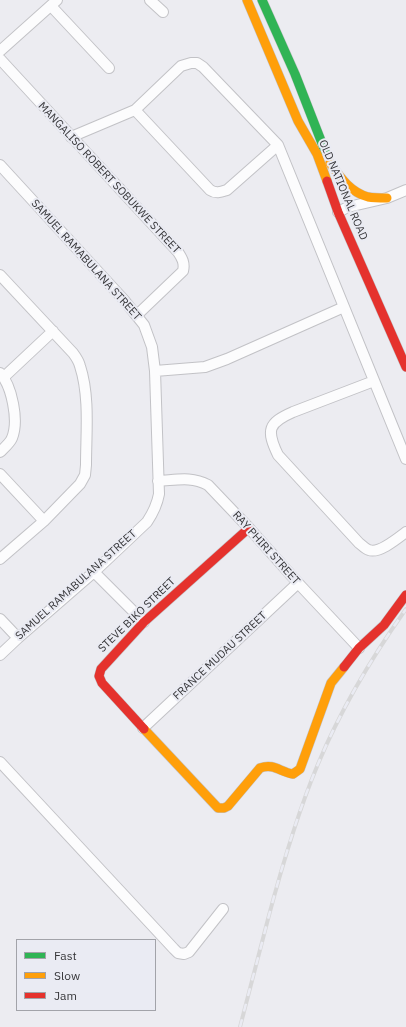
<!DOCTYPE html>
<style>
body{margin:0}
#map{position:relative;width:406px;height:1027px;overflow:hidden;background:#ececf1;font-family:"IBM Plex Sans",sans-serif}
canvas{display:block}
.legend{position:absolute;left:16px;top:939px;width:140px;height:72px;box-sizing:border-box;background:#eaebf3;border:1px solid #a2a3a9;margin:0;padding:5px 7px;list-style:none;font-size:12px;color:#363639}
.legend li{display:flex;align-items:center;gap:8px;height:20px}
.legend b{width:20px;border:1px solid #a2a3a9}
</style>
<div id="map">
<canvas width="406" height="1027"></canvas>
<ul class="legend">
<li><b style="height:5px;background:#30b455"></b>Fast</li>
<li><b style="height:5px;background:#ff9f0a"></b>Slow</li>
<li><b style="height:5px;background:#e5322d"></b>Jam</li>
</ul>
</div>
<script>
const context = document.querySelector('canvas').getContext('2d');
context.lineJoin = 'round';
function strokePath(path, color, width, dash) { context.strokeStyle = color; context.lineWidth = width; context.lineCap = dash ? 'butt' : 'round'; context.setLineDash(dash || []); context.stroke(path); }
function drawText(font, color, halo, rows, align = 'center') {
  context.font = font + ' "IBM Plex Sans",sans-serif'; context.lineWidth = 4; context.setLineDash([]); context.textBaseline = 'middle'; context.strokeStyle = halo; context.fillStyle = color; for (const [text, x, y, turn = 0] of rows) {
    context.save(); context.translate(x, y); context.rotate((+turn || 0) * Math.PI / 180); context.textAlign = isNaN(turn) ? turn : align; if (halo) context.strokeText(text, 0, 0); context.fillText(text, 0, 0); context.restore();
  }
}
const street = new Path2D(`
 M 150,0 L 163,12
 M 51,6 L 109,68
 M 0,51 L 57,0
 M 0,59 L 178,252 C 182,258 185,263 183,271 L 137,315
 M 135,110 L 210,190 C 216,194 221,192 227,190 L 278,145
 M 71,137 L 135,110 L 181,66 L 191,63 L 197,63 L 203,67 L 278,145 L 406,459
 M 0,165 L 124,300 L 144,325 L 152,347 L 155,371 L 159,494 C 157,505 153,513 147,522 L 94,572 L 18,638 L 0,655
 M 338,212 L 348,207 L 387,198 L 406,190
 M 0,275 L 73,353 C 76,357 79,362 80,366 C 90,397 86,433 86,465 L 85,475 L 80,484 L 44,521 L 0,559
 M 155,371 L 205,367 L 227,359 L 344,307
 M 0,373 C 12,386 19,421 12,438 C 10,443 4,448 0,452
 M 4,377 L 53,331
 M 374,381 L 293,412 C 268,423 266,430 278,455 L 359,543 C 362,545 365,549 369,550 C 379,554 398,538 406,532
 M 0,474 L 44,521
 M 158,481 C 177,480 191,476 208,485 L 249,528 L 298,583 L 359,648
 M 94,572 L 144,622
 M 0,619 L 18,638
 M 143,728 L 298,583
 M 0,762 L 174,949 L 178,953 L 184,954 L 189,952 L 223,909`);
const fast = new Path2D(`
 M 262,0 L 295,74 L 325,151`);
const slow = new Path2D(`
 M 247,0 L 298,121 L 317,154 L 327,181
 M 330,163 C 340,177 350,192 368,197 C 374,198 381,198 387,198
 M 144,729 L 218,808 L 224,808 L 228,806 L 260,768 C 274,763 280,772 293,774 L 300,769 L 331,683 L 344,667`);
const jam = new Path2D(`
 M 327,181 L 338,212 L 406,367
 M 344,667 L 359,648 L 384,625 L 406,595
 M 144,729 L 102,683 L 99,676 L 101,669 L 144,622 L 249,528`);
const rail = new Path2D(`
 M 240,1027 C 249,991 259,955 268,919 C 282,866 297,814 318,764 C 341,709 372,657 406,609`);
const streetNames = [
 ["MANGALISO ROBERT SOBUKWE STREET",109,178,47],
 ["OLD NATIONAL ROAD",343,190,67],
 ["SAMUEL RAMABULANA STREET",86,260,48],
 ["RAY PHIRI STREET",266,548,48],
 ["SAMUEL RAMABULANA STREET",76,585,-42],
 ["STEVE BIKO STREET",137,615,-44],
 ["FRANCE MUDAU STREET",220,656,-43]
];
strokePath(street, '#c2c2c6', 12);
strokePath(fast, '#c2c2c6', 10);
strokePath(slow, '#c2c2c6', 10);
strokePath(jam, '#c2c2c6', 10);
strokePath(street, '#fcfcfd', 10);
strokePath(fast, '#30b455', 9);
strokePath(slow, '#ff9f0a', 9);
strokePath(jam, '#e5322d', 9);
strokePath(rail, '#d7d7d8', 4);
strokePath(rail, '#eaebf3', 2.5, [8]);
drawText('11px', '#363639', '#eaebf3', streetNames);
</script>
